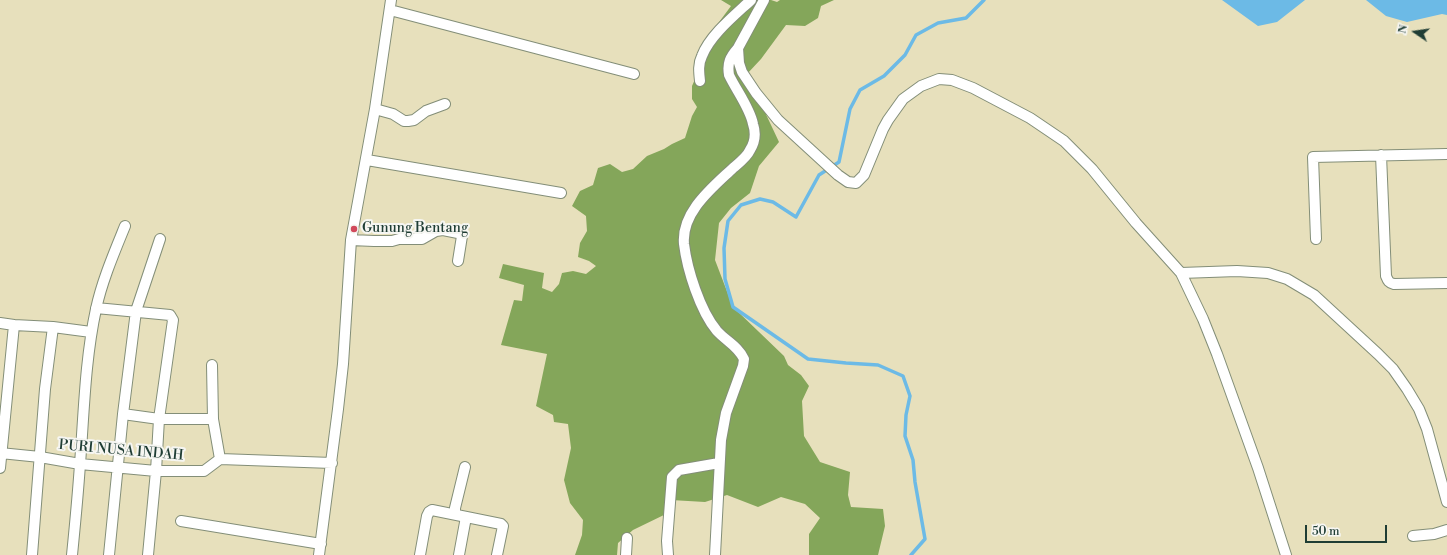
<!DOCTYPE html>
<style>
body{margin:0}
#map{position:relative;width:1447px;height:555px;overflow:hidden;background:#e7e0bc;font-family:"Libre Bodoni",serif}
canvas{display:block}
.north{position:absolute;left:1395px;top:12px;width:40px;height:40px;-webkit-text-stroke:3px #f6f6f2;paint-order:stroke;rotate:283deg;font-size:11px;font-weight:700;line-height:16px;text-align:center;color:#1f3d34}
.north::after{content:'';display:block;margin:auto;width:14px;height:18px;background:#1f3d34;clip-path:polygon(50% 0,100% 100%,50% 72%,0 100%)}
.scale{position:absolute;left:1305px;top:525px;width:82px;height:18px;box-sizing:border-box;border:2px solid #1f3d34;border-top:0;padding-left:5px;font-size:12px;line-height:14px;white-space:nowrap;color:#1f3d34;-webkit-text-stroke:3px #f6f6f2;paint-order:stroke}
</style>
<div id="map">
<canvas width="1447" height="555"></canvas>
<div class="north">N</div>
<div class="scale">50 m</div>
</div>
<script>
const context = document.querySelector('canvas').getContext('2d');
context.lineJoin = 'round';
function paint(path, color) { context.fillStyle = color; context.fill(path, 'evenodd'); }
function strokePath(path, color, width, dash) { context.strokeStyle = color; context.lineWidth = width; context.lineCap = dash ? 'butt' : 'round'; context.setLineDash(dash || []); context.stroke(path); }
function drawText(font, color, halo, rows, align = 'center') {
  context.font = font + ' "Libre Bodoni",serif'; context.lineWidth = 4; context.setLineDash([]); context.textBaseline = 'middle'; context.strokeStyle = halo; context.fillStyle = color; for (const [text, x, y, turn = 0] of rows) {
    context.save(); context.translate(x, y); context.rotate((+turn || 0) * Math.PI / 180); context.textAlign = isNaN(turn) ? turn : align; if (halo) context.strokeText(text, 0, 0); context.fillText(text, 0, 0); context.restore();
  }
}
const forest = new Path2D(`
 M 721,0 L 771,0 L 777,2 L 780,0 L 834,0 L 821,6 L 818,18 L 805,26 L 786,25 L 761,59 L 747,74 L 779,142 L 759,166 L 750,193 L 731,208 L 719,223 L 715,260 L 733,307 L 784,356 L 788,365 L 801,375 L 809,386 L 802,401 L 804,436 L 820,462 L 850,472 L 848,495 L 851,507 L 883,509 L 885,526 L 878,555 L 809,555 L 809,534 L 820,518 L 805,504 L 781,497 L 758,507 L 727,495 L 705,502 L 671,500 L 668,513 L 633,530 L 618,543 L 617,555 L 575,555 L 582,535 L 583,520 L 570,503 L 564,480 L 571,448 L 568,424 L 554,422 L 553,415 L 536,406 L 547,354 L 501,345 L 514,300 L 522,301 L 524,285 L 499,278 L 503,264 L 544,273 L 542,288 L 552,292 L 559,284 L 562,273 L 573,271 L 586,274 L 596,266 L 589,261 L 578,257 L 580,243 L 587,231 L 586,216 L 572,206 L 580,191 L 593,185 L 598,168 L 610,164 L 622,172 L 633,169 L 647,156 L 664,149 L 672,144 L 685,138 L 692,116 L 697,107 L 692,99 L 692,86 L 700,68 L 702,45 L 731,6 Z`);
const water = new Path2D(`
 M 1222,0 L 1305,0 L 1277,22 L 1258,26 Z
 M 1366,0 L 1447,0 L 1447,15 L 1442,14 L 1407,22 L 1386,16 Z`);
const stream = new Path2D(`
 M 911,555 L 925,539 L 915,482 L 913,460 L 905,436 L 906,415 L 910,396 L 903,376 L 878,365 L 846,363 L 808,359 L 733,307 L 725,279 L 724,248 L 728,221 L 741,205 L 760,199 L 773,202 L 796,217 L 819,175 L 839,162 L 850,109 L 860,90 L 884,76 L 905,55 L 916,35 L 938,23 L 966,18 L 984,0`);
const minor = new Path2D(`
 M 764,0 L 738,48 L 739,63 L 742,72 L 756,93 L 778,120 L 838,175 L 848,182 L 856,183 L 864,175 L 883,129 L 888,120 L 903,99 L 921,86 L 939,79 L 952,80 L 973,88 L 1030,118 L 1064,141 L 1092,169 L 1136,223 L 1181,273 L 1203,319 L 1217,354 L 1258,468 L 1286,555
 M 390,10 L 634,74
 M 700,81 C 699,72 698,64 702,56 C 710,35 735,15 751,0
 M 375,109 L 393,114 L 404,121 L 408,121 L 414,120 L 426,111 L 445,104
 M 1381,155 L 1386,276 C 1388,281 1389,283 1394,284 L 1447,283
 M 367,160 L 561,193
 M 1316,239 L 1313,157 L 1447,154
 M 351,240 L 374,241 L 392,241 L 399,239 L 422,239 L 436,231 L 443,230 L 458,233 L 462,236 L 458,261
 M 1181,273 L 1237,271 L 1268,273 L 1287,279 L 1314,295 L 1378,354 L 1393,369 L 1407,389 L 1419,409 L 1427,429 L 1447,502
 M 96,308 L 170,315 L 173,320 L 159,419 L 156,471 L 148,555
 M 0,323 L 14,325 L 0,468
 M 14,325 L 53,327 L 91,332
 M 212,365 L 213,419 L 220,459
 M 123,414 L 159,419 L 213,419
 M 0,453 L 40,457 L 80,464 L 156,471 L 204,471 L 220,459 L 332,463
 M 455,514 L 455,508 L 465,467
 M 181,521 L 321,544
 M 1413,536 L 1434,534 L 1447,530
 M 32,555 L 45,389 L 53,327
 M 72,555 C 75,525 78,494 80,464 C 84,412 85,360 96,309 C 102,281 114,253 125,226
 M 109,555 L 123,414 L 136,311 L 160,239
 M 319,555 L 338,409 L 343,364 L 351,240 L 375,109 L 391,0
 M 420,555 L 427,516 L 429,512 L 432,510 L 501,524 L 503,526 L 497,555
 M 459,555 L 466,517
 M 626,555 L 627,538
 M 668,555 L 667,541 L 672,477 L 679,470 L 719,463
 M 715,555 L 721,440 L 726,413 L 743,366 L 744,359 C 738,346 726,341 717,331 C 700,311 687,269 684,244 C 681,212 713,187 733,168 C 739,163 747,157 750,150 C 755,142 756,133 753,124 C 750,108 736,90 729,75 C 727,63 730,57 738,48`);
const markers = [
 [354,229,4,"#d1495b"]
];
const poiNames = [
 ["Gunung Bentang",362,229]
];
const streetNames = [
 ["PURI NUSA INDAH",121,451,5]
];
paint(forest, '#84a65a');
paint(water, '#6cbae6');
strokePath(stream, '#6cbae6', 3.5);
strokePath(minor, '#838e78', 12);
strokePath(minor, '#fff', 10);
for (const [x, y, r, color] of markers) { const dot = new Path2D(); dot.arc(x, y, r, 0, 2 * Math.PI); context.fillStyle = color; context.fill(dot); strokePath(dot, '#f6f6f2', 1.5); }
drawText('14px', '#1f3d34', '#f6f6f2', poiNames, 'left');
drawText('14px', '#1f3d34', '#f6f6f2', streetNames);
</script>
